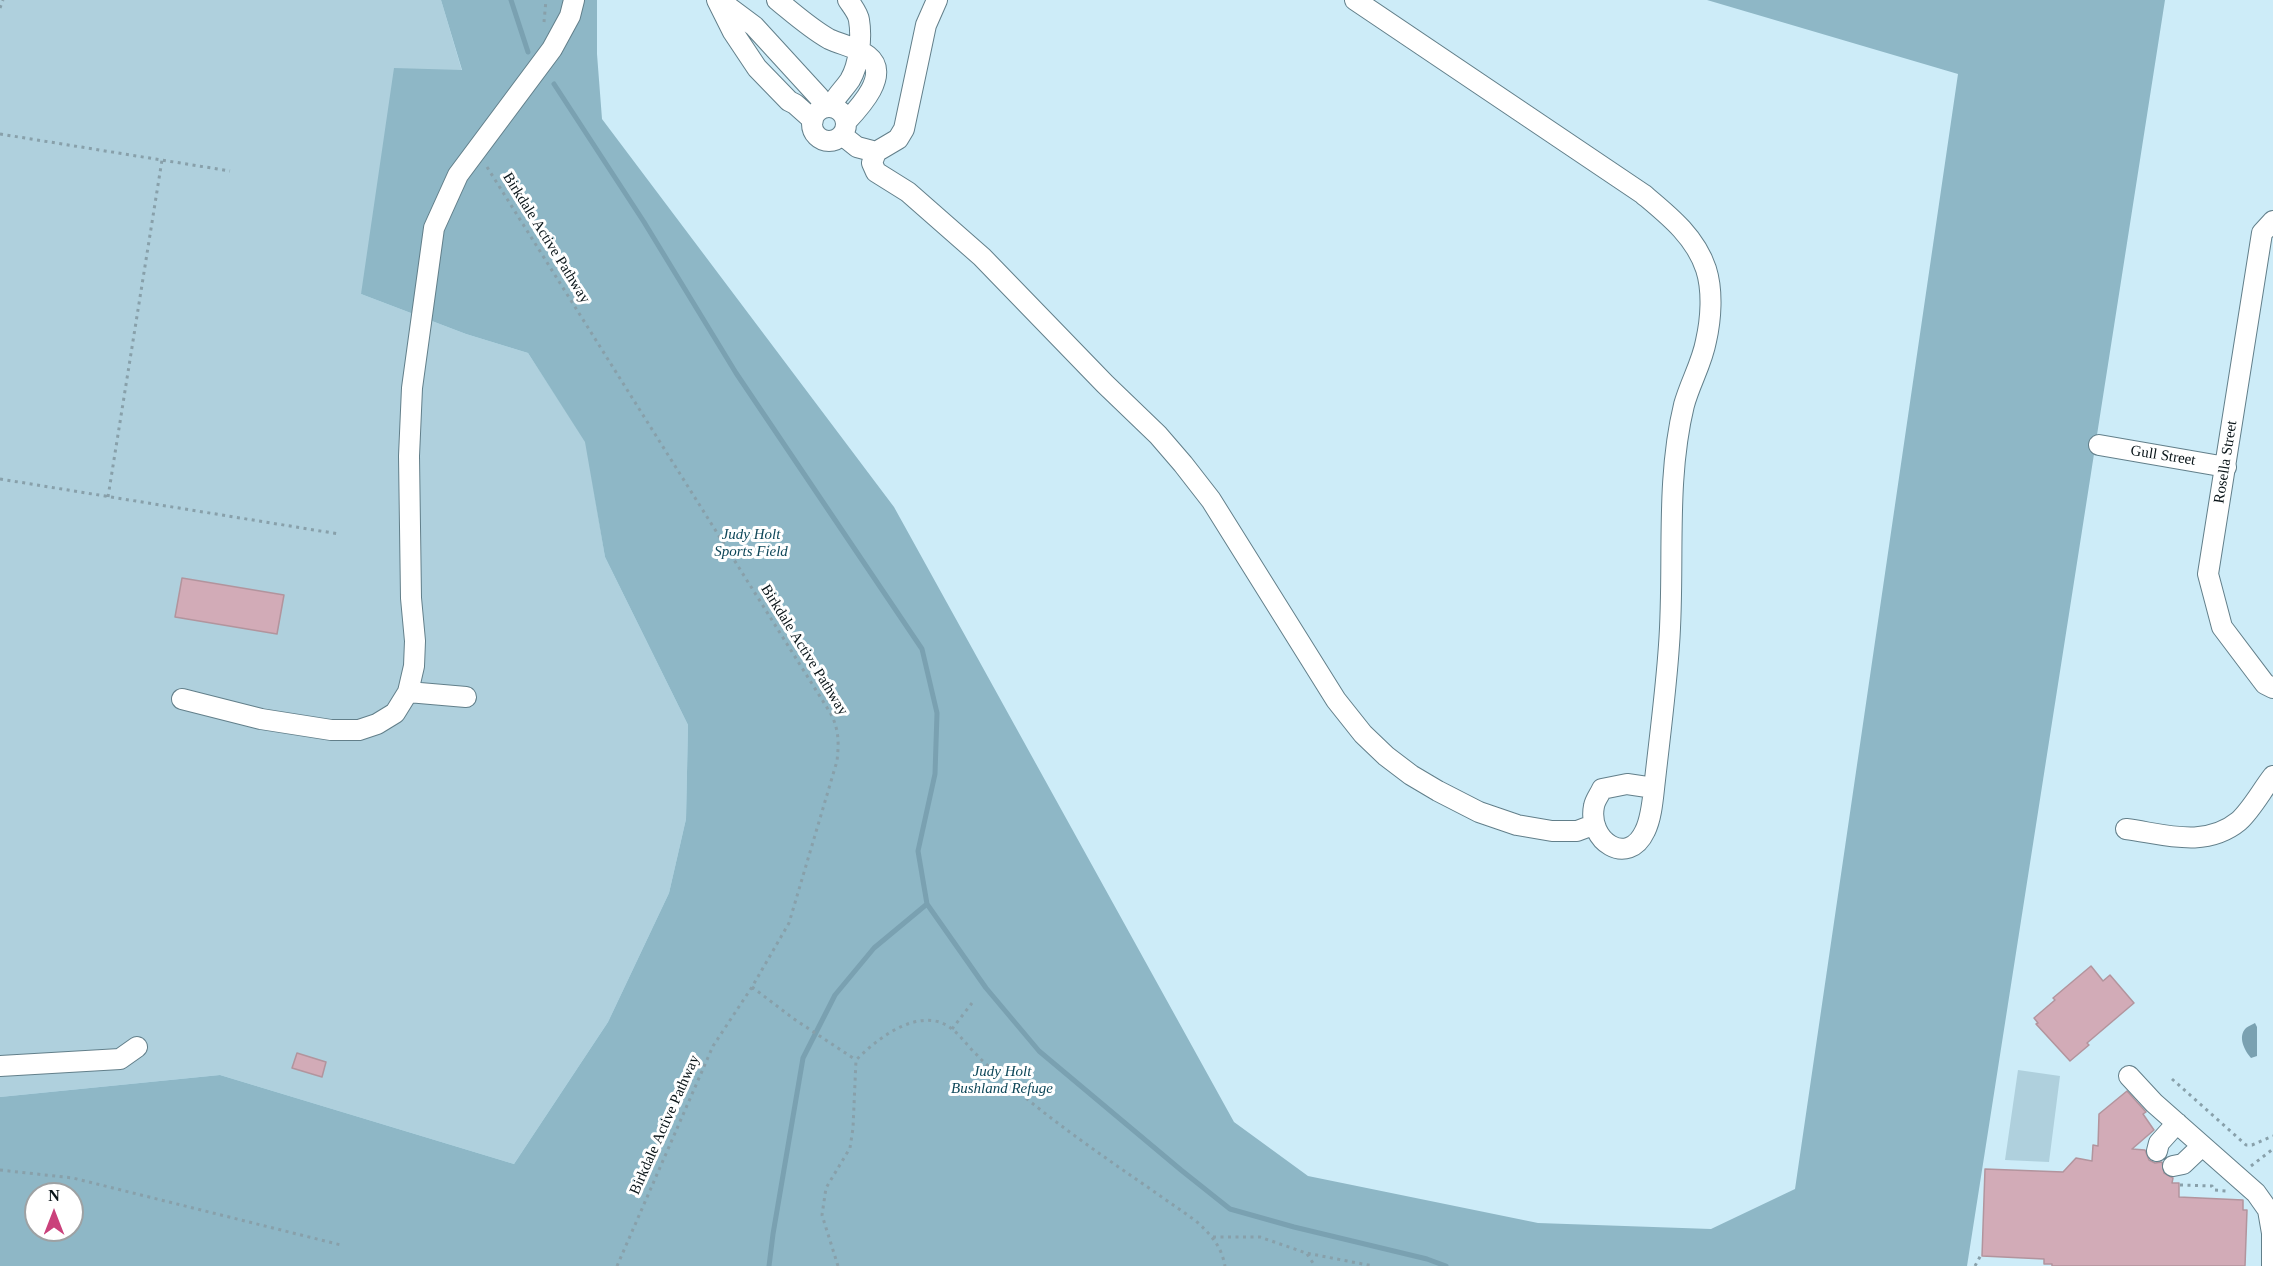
<!DOCTYPE html>
<style>
body{margin:0}
#map{position:relative;width:2273px;height:1266px;overflow:hidden;background:#cdecf8;font-family:"Times New Roman",serif}
canvas{display:block}
.north{position:absolute;left:24px;top:1182px;width:60px;height:60px;box-sizing:border-box;background:#fff;border:2px solid #9da1a3;border-radius:50%;rotate:0deg;font-size:16px;font-weight:700;line-height:24px;text-align:center;color:#091418}
.north::after{content:'';display:block;margin:auto;width:21px;height:27px;background:#ca417b;clip-path:polygon(50% 0,100% 100%,50% 72%,0 100%)}
</style>
<div id="map">
<canvas width="2273" height="1266"></canvas>
<div class="north">N</div>
</div>
<script>
const context = document.querySelector('canvas').getContext('2d');
context.lineJoin = 'round';
function paint(path, color) { context.fillStyle = color; context.fill(path, 'evenodd'); }
function strokePath(path, color, width, dash) { context.strokeStyle = color; context.lineWidth = width; context.lineCap = dash ? 'butt' : 'round'; context.setLineDash(dash || []); context.stroke(path); }
function drawText(font, color, halo, rows, align = 'center') {
  context.font = font + ' "Times New Roman",serif'; context.lineWidth = 6; context.setLineDash([]); context.textBaseline = 'middle'; context.strokeStyle = halo; context.fillStyle = color; for (const [text, x, y, turn = 0] of rows) {
    context.save(); context.translate(x, y); context.rotate((+turn || 0) * Math.PI / 180); context.textAlign = isNaN(turn) ? turn : align; if (halo) context.strokeText(text, 0, 0); context.fillText(text, 0, 0); context.restore();
  }
}
const green = new Path2D(`
 M 0,0 L 441,0 L 462,71 L 361,294 L 466,334 L 528,353 L 586,442 L 605,557 L 688,725 L 686,819 L 669,893 L 608,1022 L 514,1164 L 220,1075 L 0,1097 Z
 M 2018,1070 L 2060,1076 L 2049,1162 L 2005,1160 Z`);
const forest = new Path2D(`
 M 441,0 L 597,0 L 597,54 L 602,119 L 894,507 L 1234,1122 L 1308,1176 L 1538,1223 L 1711,1229 L 1795,1189 L 1958,74 L 1707,0 L 2165,0 L 1967,1266 L 0,1266 L 0,1097 L 220,1075 L 514,1164 L 608,1022 L 669,893 L 686,819 L 688,725 L 605,557 L 585,442 L 528,353 L 466,334 L 361,294 L 394,68 L 462,70 ZM 36,1194 L 72,1194 L 72,1230 L 36,1230 Z`);
const water = new Path2D(`
 M 2255,1023 L 2257,1027 L 2257,1056 L 2251,1058 C 2245,1051 2237,1037 2246,1028 C 2248,1026 2252,1025 2255,1023 Z`);
const stream = new Path2D(`
 M 511,0 L 528,52
 M 554,84 L 644,222 L 736,373 L 922,649 L 937,713 L 935,774 L 918,851 L 927,904 L 986,988 L 1039,1051 L 1181,1170 L 1230,1209 L 1294,1227 L 1427,1259 L 1446,1266
 M 769,1266 L 773,1234 L 803,1058 L 835,995 L 874,948 L 927,904`);
const building = new Path2D(`
 M 182,578 L 284,595 L 277,634 L 175,617 Z
 M 2091,966 L 2103,981 L 2110,975 L 2134,1003 L 2087,1043 L 2089,1045 L 2070,1061 L 2036,1024 L 2038,1023 L 2034,1018 L 2055,1000 L 2053,998 Z
 M 297,1053 L 326,1062 L 322,1077 L 292,1068 Z
 M 2127,1091 L 2146,1112 L 2143,1114 L 2154,1130 L 2132,1149 L 2145,1150 L 2149,1160 L 2155,1163 L 2162,1162 L 2164,1173 L 2173,1178 L 2172,1183 L 2179,1183 L 2179,1197 L 2243,1200 L 2243,1210 L 2247,1210 L 2245,1266 L 2052,1266 L 2052,1264 L 2044,1264 L 2044,1259 L 1982,1256 L 1985,1169 L 2063,1172 L 2076,1158 L 2092,1161 L 2093,1145 L 2098,1146 L 2099,1114 Z`);
const path = new Path2D(`
 M 0,8 L 3,0
 M 544,22 L 546,0
 M 0,134 L 230,171
 M 487,167 L 831,714 C 839,730 839,743 837,761 L 789,923 L 752,987 L 713,1046 L 617,1266
 M 0,479 L 339,534
 M 108,497 L 162,160
 M 752,987 L 794,1019 L 856,1060
 M 952,1029 L 972,1003
 M 2172,1079 L 2246,1145 L 2252,1145 L 2273,1136
 M 2251,1166 L 2273,1149
 M 0,1170 L 73,1178 L 341,1245
 M 2180,1185 L 2212,1186 L 2214,1190 L 2226,1191
 M 1213,1237 L 1260,1237 L 1306,1253 L 1373,1266
 M 1307,1254 L 1315,1266
 M 838,1266 L 822,1215 L 826,1188 L 850,1148 L 853,1128 L 856,1060 C 875,1041 906,1016 935,1021 C 954,1024 964,1043 977,1055 C 984,1063 993,1070 1001,1077 C 1061,1130 1130,1174 1196,1221 C 1211,1235 1221,1245 1225,1266
 M 1975,1266 L 1982,1253`);
const minor = new Path2D(`
 M 717,0 L 733,32 L 757,68 L 789,101 L 795,104 L 813,120
 M 719,0 L 754,26 L 819,97 L 825,107
 M 777,0 C 793,13 811,29 829,39 C 842,45 856,47 868,56 C 891,74 860,107 846,122
 M 1355,0 L 1643,194 C 1668,215 1695,236 1706,269 C 1713,291 1711,319 1706,341 C 1702,363 1690,383 1684,405 C 1665,483 1675,566 1669,645 C 1666,690 1660,735 1655,780 C 1653,796 1652,817 1645,831 C 1628,868 1587,841 1594,806 C 1595,800 1600,794 1602,789 L 1627,784 L 1654,788
 M 831,106 C 836,96 844,89 850,80 C 859,65 862,38 859,20 C 858,13 852,6 848,0
 M812 124a17 17 0 1 1 34 0a17 17 0 1 1-34 0Z
 M 842,135 L 857,147 L 876,152 L 898,139 L 904,129 L 926,25 L 937,0
 M 876,152 L 872,163 L 876,172 L 908,192 L 982,257 L 1105,384 L 1158,435 L 1183,464 L 1211,500 L 1336,700 L 1363,734 L 1386,756 L 1411,775 L 1438,791 L 1479,812 L 1517,825 L 1552,831 L 1577,831 L 1593,825
 M 2273,221 L 2262,233 L 2208,574 L 2222,627 L 2265,684 L 2273,688
 M 2099,445 L 2226,467
 M 408,692 L 466,697
 M 182,699 L 261,719 L 331,730 L 359,730 L 377,724 L 395,713 L 408,692 L 414,666 L 415,641 L 411,598 L 409,456 L 412,388 L 434,228 L 458,175 L 552,49 L 570,16 L 574,0
 M 2126,829 C 2164,834 2205,849 2239,821 C 2252,809 2262,790 2273,776
 M 0,1066 L 120,1059 L 137,1047
 M 2129,1076 L 2154,1103 L 2256,1193 L 2268,1210 L 2272,1233 L 2272,1266
 M 2157,1151 L 2159,1143 L 2177,1123
 M 2173,1166 L 2183,1164 L 2202,1146`);
const streetNames = [
 ["Birkdale Active Pathway",546,238,58],
 ["Gull Street",2163,456,9],
 ["Rosella Street",2226,462,-81],
 ["Birkdale Active Pathway",804,650,58],
 ["Birkdale Active Pathway",665,1125,-66]
];
const parkNames = [
 ["Judy Holt",751,535],
 ["Sports Field",751,552],
 ["Judy Holt",1002,1072],
 ["Bushland Refuge",1002,1089]
];
paint(green, '#afd0dd');
paint(forest, '#8eb7c6');
paint(water, '#7aa1b1');
strokePath(stream, '#7aa1b1', 5);
paint(building, '#d2abb7');
strokePath(building, '#b2949d', 1.5);
strokePath(minor, '#627f8a', 22);
strokePath(path, '#88a0aa', 3, [3, 4.5]);
strokePath(minor, '#fff', 20);
drawText('15px', '#091418', '#fff', streetNames);
drawText('italic 15px', '#0e4759', '#fff', parkNames);
</script>
